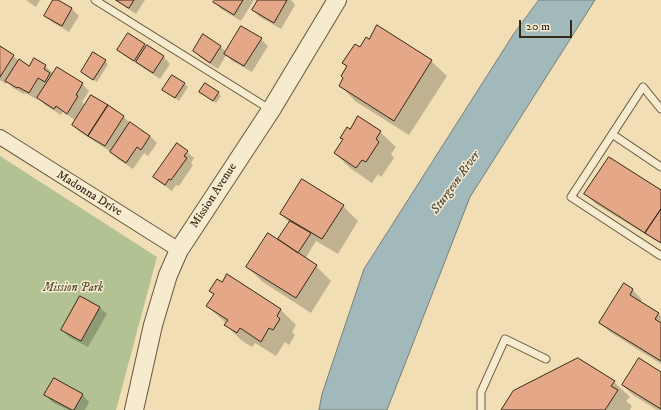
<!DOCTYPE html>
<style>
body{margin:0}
#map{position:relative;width:661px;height:410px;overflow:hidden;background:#f1deb5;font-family:"IM FELL DW Pica",serif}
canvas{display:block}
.scale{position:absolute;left:519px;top:20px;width:53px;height:18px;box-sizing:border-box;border:2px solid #362917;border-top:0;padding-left:5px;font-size:12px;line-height:14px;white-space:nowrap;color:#362917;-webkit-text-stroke:3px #f6eacf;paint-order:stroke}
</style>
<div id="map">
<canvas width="661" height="410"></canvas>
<div class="scale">20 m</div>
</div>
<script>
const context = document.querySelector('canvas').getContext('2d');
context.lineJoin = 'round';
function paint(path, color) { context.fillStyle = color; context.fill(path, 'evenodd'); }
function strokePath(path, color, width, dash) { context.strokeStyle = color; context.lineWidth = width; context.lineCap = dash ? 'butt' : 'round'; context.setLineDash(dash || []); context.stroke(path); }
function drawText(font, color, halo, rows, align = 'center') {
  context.font = font + ' "IM FELL DW Pica",serif'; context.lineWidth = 3; context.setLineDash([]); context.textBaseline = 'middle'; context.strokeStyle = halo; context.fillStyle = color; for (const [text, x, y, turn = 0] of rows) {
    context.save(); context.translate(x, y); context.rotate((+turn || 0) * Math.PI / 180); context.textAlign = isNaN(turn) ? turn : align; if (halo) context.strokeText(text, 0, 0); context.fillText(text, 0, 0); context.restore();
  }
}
const green = new Path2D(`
 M 0,156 L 157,257 L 116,410 L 0,410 Z`);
const water = new Path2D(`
 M 539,0 L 595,0 L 470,197 L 387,410 L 319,410 L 322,394 L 364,269 L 513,35 Z`);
const shadow = new Path2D(`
 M 26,0 L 40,0 L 36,7 Z
 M 54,0 L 72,9 L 79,16 L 69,32 L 52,22 L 45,16 Z
 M 115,0 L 145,0 L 136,14 Z
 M 216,0 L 254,0 L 241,21 L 221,9 L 215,2 Z
 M 255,0 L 291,0 L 295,5 L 281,29 L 260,17 L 253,10 L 258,2 Z
 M 204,36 L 221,47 L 226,52 L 261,39 L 268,46 L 252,72 L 232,61 L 226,55 L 218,69 L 201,58 L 194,51 Z
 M 144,45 L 164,57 L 170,64 L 160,79 L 125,56 L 118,50 Z
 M 0,48 L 13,56 L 19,61 L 30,67 L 45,66 L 54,74 L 82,84 L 89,91 L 82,102 L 84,104 L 77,116 L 78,117 L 92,96 L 124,117 L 131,124 L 150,136 L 157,143 L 148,156 L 144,153 L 133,169 L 118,159 L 111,152 L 80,132 L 73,125 L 76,121 L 63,112 L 61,115 L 45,105 L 37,97 L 36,99 L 25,93 L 24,94 L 13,88 L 8,82 L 6,84 L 0,80 Z
 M 360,48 L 431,61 L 447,76 L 409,135 L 355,101 L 340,85 L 348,67 L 344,63 Z
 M 105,61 L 108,64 L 97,82 L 85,75 Z
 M 184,83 L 188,87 L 179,101 L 167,93 Z
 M 218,93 L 221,96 L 216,103 L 204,95 Z
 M 350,130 L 380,132 L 396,147 L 391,154 L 394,158 L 381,177 L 378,174 L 372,183 L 350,168 L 335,153 L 344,140 L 342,138 Z
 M 187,152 L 194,158 L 191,163 L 193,165 L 179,186 L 176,185 L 172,191 L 161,183 L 155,177 Z
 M 661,191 L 661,244 L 596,204 L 586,194 Z
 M 343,206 L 358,221 L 338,254 L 316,241 L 305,259 L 316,266 L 331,281 L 311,313 L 263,282 L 247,267 L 284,243 L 280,239 L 290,223 L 281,214 Z
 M 227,275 L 281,310 L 296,325 L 292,332 L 295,335 L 289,345 L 285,342 L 276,356 L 255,343 L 252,347 L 241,340 L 226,325 L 227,324 L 207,306 Z
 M 624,285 L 633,290 L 642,300 L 641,303 L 661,316 L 661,364 L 610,332 L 600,322 Z
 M 81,297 L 100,308 L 107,314 L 88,347 L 69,337 L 62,330 Z
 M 661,373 L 661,410 L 657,410 L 633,395 L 623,385 Z
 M 614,382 L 630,397 L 626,401 L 632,406 L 630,410 L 502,410 Z
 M 46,395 L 83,395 L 89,402 L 85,410 L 68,410 L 52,402 Z`);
const building = new Path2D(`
 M 53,0 L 58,0 L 72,8 L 62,26 L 44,16 Z
 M 116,0 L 134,0 L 129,8 Z
 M 215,0 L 243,0 L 234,15 L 213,2 Z
 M 258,0 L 287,0 L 274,23 L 252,10 Z
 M 377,25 L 432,60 L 394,121 L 339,86 L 343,78 L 341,76 L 347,66 L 342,63 L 355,44 L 360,47 L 366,37 L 369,39 Z
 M 241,26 L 262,38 L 244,66 L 224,54 Z
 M 128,33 L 145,44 L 134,61 L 117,50 Z
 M 203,34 L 221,46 L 210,63 L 193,51 Z
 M 147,45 L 164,56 L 153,73 L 136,62 Z
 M 0,46 L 14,55 L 0,77 Z
 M 93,52 L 106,60 L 93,80 L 81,72 Z
 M 34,58 L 46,65 L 44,69 L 50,73 L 45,82 L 38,78 L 29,93 L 18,87 L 17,88 L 5,81 L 19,59 L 29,66 Z
 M 57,67 L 83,83 L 76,95 L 78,96 L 67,114 L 56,106 L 54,109 L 37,98 Z
 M 172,75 L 185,83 L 175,98 L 162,90 Z
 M 205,83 L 219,92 L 213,101 L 199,92 Z
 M 91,95 L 108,105 L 88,136 L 72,125 Z
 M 108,105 L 124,116 L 105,146 L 88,136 Z
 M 358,116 L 381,131 L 376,139 L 379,142 L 366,162 L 362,160 L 356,168 L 334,153 L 343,139 L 340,138 L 347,127 L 350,129 Z
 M 130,122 L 150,136 L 141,150 L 137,147 L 126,163 L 110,152 Z
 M 177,143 L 188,151 L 184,156 L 187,158 L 171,180 L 169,179 L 165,185 L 153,177 Z
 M 609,157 L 661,190 L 661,209 L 645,233 L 584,194 Z
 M 302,179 L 344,205 L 322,239 L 280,214 Z
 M 661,209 L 661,243 L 645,233 Z
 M 290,221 L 311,233 L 298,253 L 278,239 Z
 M 268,233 L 317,265 L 296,298 L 246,267 Z
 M 227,274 L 281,309 L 277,316 L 280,319 L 273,330 L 269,328 L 261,342 L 240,328 L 237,333 L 224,325 L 228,320 L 206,306 L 214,294 L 209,291 L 217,279 L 222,282 Z
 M 624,283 L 633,289 L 630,295 L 659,313 L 655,319 L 661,323 L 661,361 L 599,323 Z
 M 80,296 L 100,307 L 81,341 L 61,330 Z
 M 578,358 L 615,381 L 611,386 L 618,390 L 605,410 L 501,410 L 513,391 Z
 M 639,358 L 661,372 L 661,409 L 622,385 Z
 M 54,378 L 83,394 L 74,410 L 72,410 L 44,395 Z`);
const service = new Path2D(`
 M 95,0 L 271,110
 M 661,109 L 643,87 L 571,197 L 661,256
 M 612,134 L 661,167
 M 481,410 L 481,392 L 505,339 L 546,359`);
const minor = new Path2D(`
 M 0,137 L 179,250`);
const tertiary = new Path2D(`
 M 134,410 L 153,325 L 168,275 L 179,250 L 271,110 L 337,0`);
const streetNames = [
 ["Madonna Drive",89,194,32],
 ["Mission Avenue",214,196,-57]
];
const parkNames = [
 ["Mission Park",73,289]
];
const waterNames = [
 ["Sturgeon River",456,183,-54]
];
paint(green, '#b3c292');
paint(water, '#a1b9ba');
strokePath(water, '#767f79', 1);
paint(shadow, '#0003');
paint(building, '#e4a788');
strokePath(building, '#362917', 1);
strokePath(service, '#65563e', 9);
strokePath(minor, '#65563e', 16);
strokePath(tertiary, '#65563e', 20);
strokePath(service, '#f6eacf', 7);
strokePath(minor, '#f6eacf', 14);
strokePath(tertiary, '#f6eacf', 18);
drawText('12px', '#362917', '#f6eacf', streetNames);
drawText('italic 12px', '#554f36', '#f6eacf', parkNames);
drawText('italic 13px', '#514d40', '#f6eacf', waterNames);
</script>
